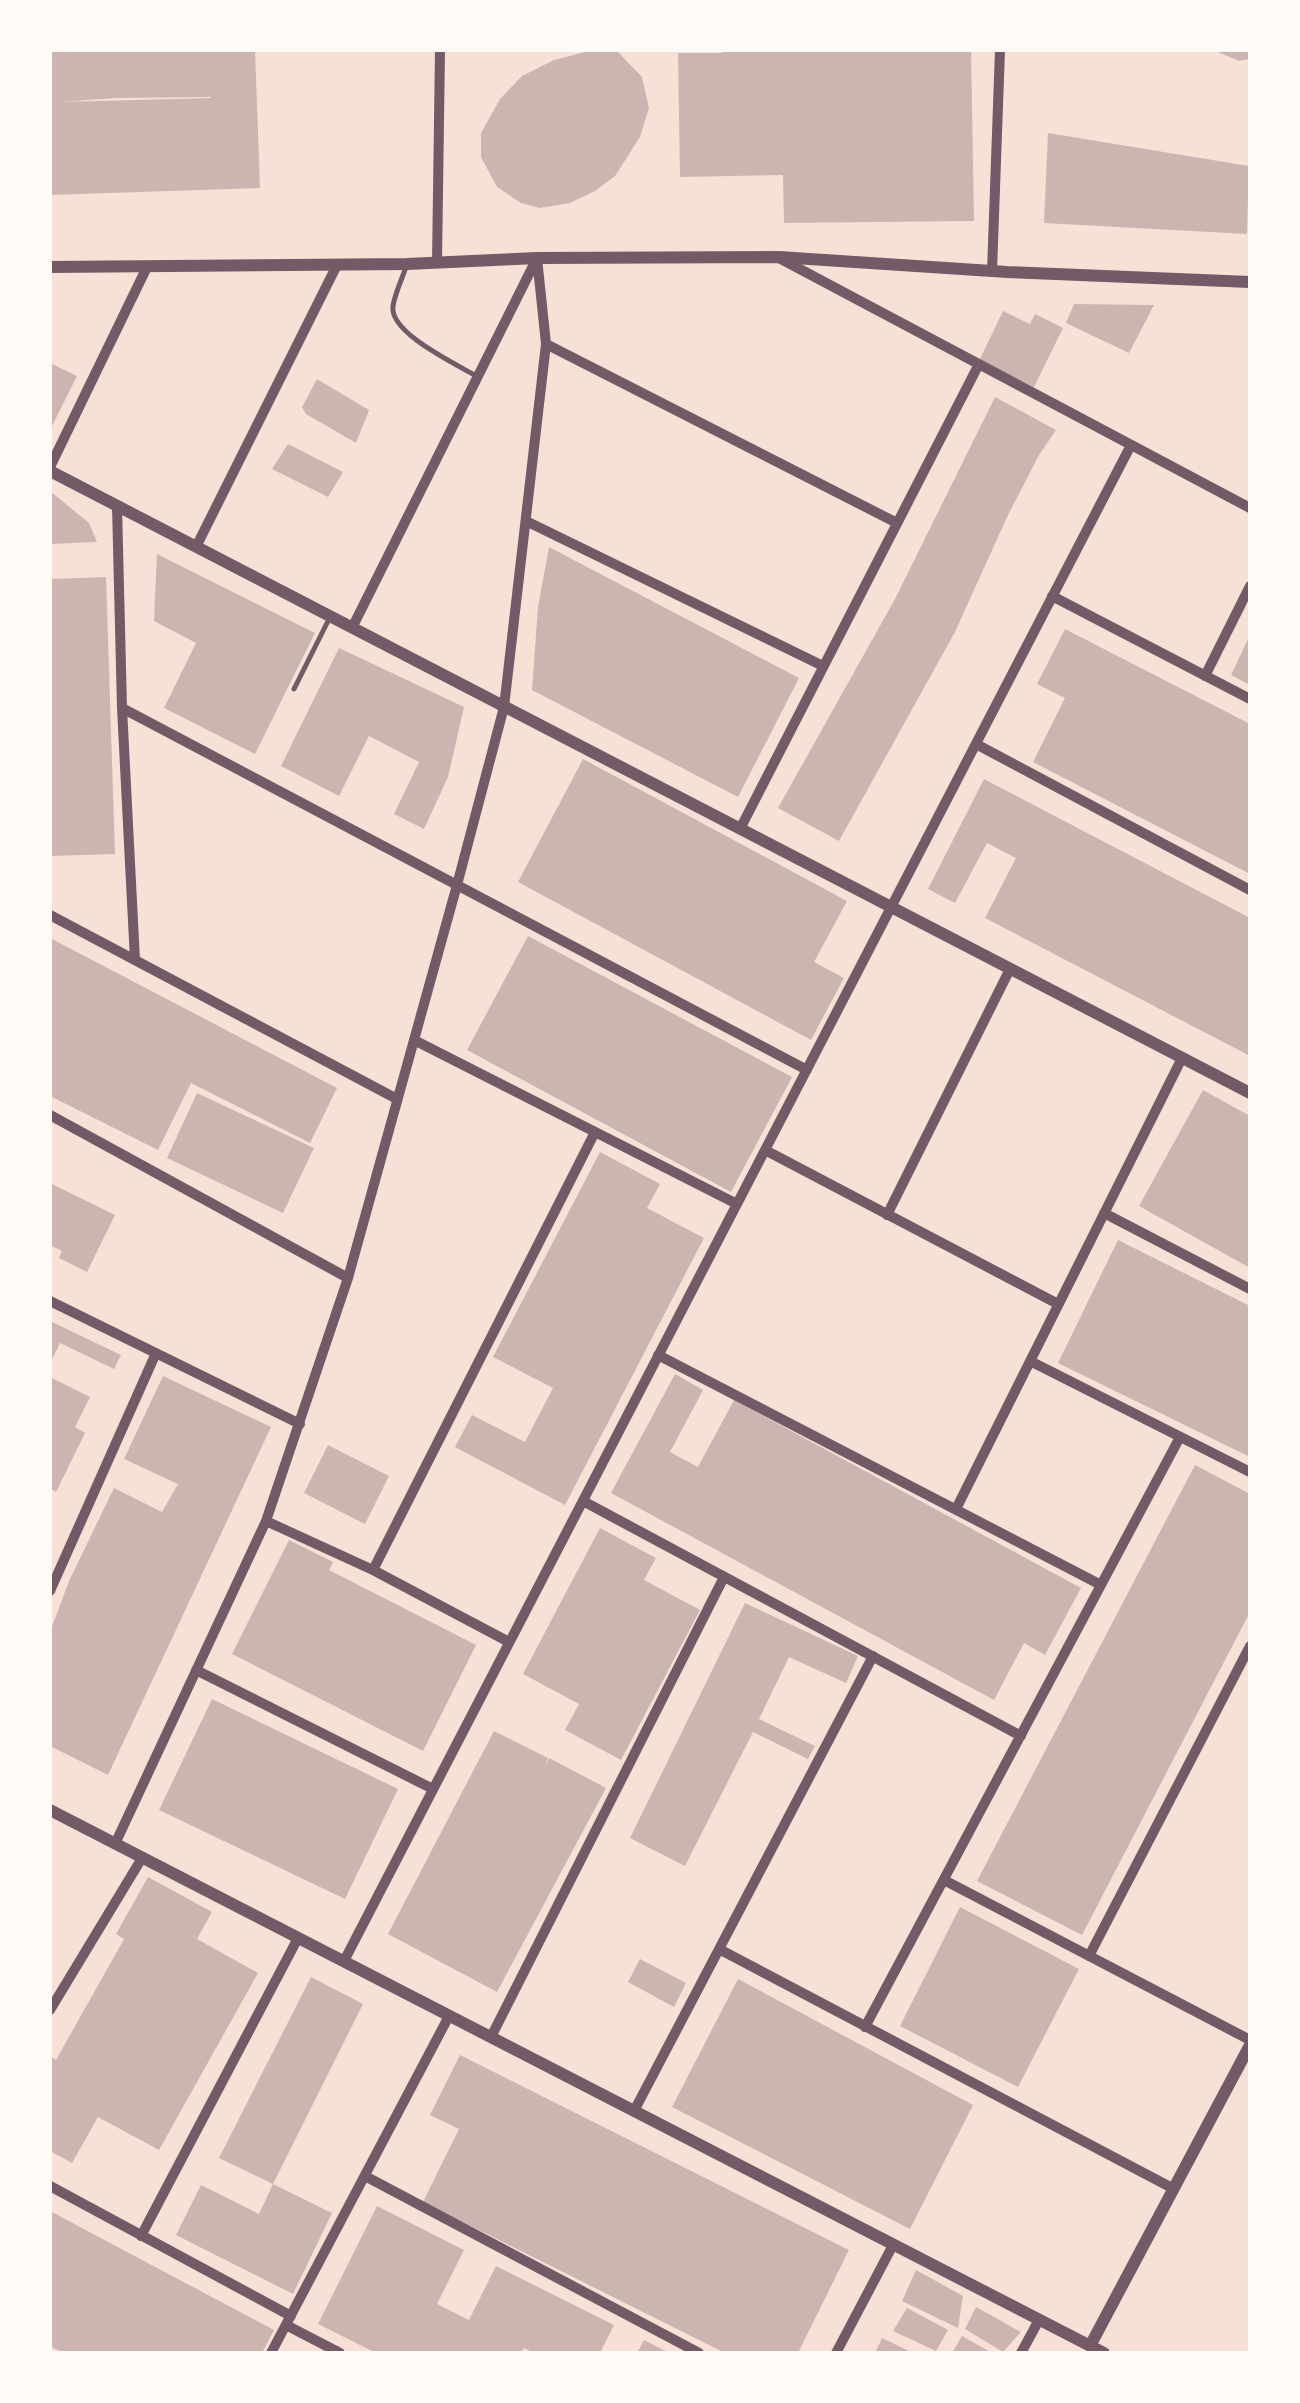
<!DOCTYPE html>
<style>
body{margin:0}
#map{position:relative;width:1300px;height:2403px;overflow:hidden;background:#f7e1d7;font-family:Ubuntu,sans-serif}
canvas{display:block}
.frame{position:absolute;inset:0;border:52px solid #fffaf5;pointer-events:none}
</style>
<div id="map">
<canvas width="1300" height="2403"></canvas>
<div class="frame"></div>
</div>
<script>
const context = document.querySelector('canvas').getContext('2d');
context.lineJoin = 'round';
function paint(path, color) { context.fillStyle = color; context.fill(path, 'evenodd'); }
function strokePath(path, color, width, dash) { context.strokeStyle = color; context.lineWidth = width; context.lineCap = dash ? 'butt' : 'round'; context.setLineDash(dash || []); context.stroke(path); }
const building = new Path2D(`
 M 50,50 L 255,50 L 260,188 L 50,195 ZM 211,97 L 211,98 L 59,102 L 117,98 Z
 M 722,50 L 971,50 L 974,221 L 784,223 L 783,175 L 680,177 L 678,53 L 722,53 Z
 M 1213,50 L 1250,50 L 1250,59 L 1239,61 Z
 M 589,51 L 618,52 L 642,77 L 649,108 L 640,137 L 615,176 L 595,191 L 570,203 L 540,208 L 521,203 L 497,187 L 481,157 L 481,133 L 500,99 L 522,76 L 554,60 Z
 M 1048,133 L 1249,166 L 1247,234 L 1044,223 Z
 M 1074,304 L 1154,305 L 1129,353 L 1066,323 Z
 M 1003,311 L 1030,324 L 1035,314 L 1063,328 L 1034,387 L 979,361 Z
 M 50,363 L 77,376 L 50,430 Z
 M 317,379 L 369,410 L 356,443 L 306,414 L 302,407 Z
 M 995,397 L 1056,430 L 1039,455 L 1008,515 L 955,632 L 839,841 L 778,808 L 895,599 Z
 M 288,444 L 343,472 L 328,497 L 272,469 Z
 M 50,491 L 89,523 L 97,542 L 50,544 Z
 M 549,547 L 799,678 L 738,797 L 532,690 L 538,607 Z
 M 157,554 L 315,633 L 255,754 L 164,708 L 196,643 L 154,621 Z
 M 106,577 L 115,854 L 50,856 L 50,579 Z
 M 1065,629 L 1250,724 L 1250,874 L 1033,762 L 1065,698 L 1037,684 Z
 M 1250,635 L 1250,685 L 1231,675 Z
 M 339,648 L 464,707 L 448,777 L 424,829 L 394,814 L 419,762 L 369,736 L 339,796 L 281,766 Z
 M 583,759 L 847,901 L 814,962 L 844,978 L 811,1040 L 518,882 Z
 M 984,779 L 1250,918 L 1250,1056 L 985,918 L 1016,858 L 987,843 L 955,903 L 928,889 Z
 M 528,936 L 792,1077 L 731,1192 L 467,1050 Z
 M 50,938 L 337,1088 L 310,1143 L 191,1083 L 158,1150 L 50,1096 Z
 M 1203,1090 L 1250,1116 L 1250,1268 L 1139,1206 Z
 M 197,1093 L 314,1148 L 283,1213 L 167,1158 Z
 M 600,1152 L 660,1184 L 647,1208 L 704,1238 L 565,1505 L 455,1447 L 472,1415 L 525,1442 L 553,1388 L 493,1357 Z
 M 50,1183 L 115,1215 L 87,1272 L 59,1258 L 62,1251 L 50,1245 Z
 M 1118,1240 L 1250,1306 L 1250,1457 L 1058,1363 Z
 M 50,1321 L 121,1355 L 114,1369 L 60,1343 L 50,1363 Z
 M 675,1374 L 703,1390 L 670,1452 L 683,1459 L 698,1467 L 734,1400 L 1081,1588 L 1045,1655 L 1024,1643 L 994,1700 L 611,1493 Z
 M 163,1376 L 271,1427 L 108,1775 L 50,1746 L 50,1632 L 69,1581 L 114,1488 L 162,1512 L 178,1484 L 124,1459 Z
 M 50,1377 L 90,1397 L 75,1427 L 85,1433 L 56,1492 L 50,1488 Z
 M 328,1445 L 389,1476 L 365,1524 L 304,1493 Z
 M 1195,1465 L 1250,1494 L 1250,1612 L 1082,1935 L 977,1881 Z
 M 600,1528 L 656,1558 L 644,1580 L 700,1610 L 621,1760 L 565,1730 L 579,1704 L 523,1674 Z
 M 289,1540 L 333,1562 L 329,1570 L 476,1645 L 423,1751 L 232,1654 Z
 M 745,1603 L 858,1656 L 846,1683 L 789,1657 L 759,1719 L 815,1746 L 808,1759 L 753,1732 L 685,1866 L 630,1838 Z
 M 212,1699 L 398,1789 L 345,1899 L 159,1810 Z
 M 494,1731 L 548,1758 L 544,1769 L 549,1758 L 606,1788 L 497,1992 L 388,1934 Z
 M 148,1877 L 212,1912 L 197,1939 L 258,1973 L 159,2150 L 98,2117 L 72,2163 L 50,2151 L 50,2056 L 56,2060 L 124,1939 L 116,1934 Z
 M 960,1907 L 1079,1969 L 1018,2087 L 900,2026 Z
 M 640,1959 L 686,1983 L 674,2007 L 628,1982 Z
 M 311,1977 L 363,2004 L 273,2184 L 332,2213 L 293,2294 L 176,2235 L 201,2185 L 259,2214 L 273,2184 L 219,2158 Z
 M 738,1979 L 973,2105 L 910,2229 L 672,2107 Z
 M 460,2055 L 849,2250 L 798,2353 L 725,2353 L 423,2202 L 459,2129 L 430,2115 Z
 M 377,2206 L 464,2250 L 437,2304 L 469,2320 L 496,2266 L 614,2325 L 600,2353 L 534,2353 L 524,2348 L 521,2353 L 376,2353 L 318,2324 Z
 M 50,2211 L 274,2330 L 262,2353 L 63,2353 L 50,2346 Z
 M 916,2270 L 963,2296 L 958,2328 L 902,2301 Z
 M 976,2307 L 1021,2332 L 1003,2352 L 965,2329 Z
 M 907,2308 L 948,2330 L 936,2351 L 893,2331 Z
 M 962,2336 L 992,2353 L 952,2353 Z
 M 882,2338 L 913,2353 L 875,2353 Z
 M 644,2340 L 669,2353 L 637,2353 Z`);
const service = new Path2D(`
 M 406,267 C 402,279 395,293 393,306 C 389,333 456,364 478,377
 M 294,689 L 329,619`);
const minor = new Path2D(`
 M 779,258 L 1250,508
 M 437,263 L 440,50
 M 992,271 L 1000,50
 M 546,344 L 897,523
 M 50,467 L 147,267
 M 117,506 L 122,708 L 135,960
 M 526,521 L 823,666
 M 196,547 L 337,265
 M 1052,596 L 1250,699
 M 352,628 L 537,258
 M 1205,676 L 1250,586
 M 122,708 L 807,1070
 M 976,744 L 1250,890
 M 740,829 L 979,364
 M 50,915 L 397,1099
 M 414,1040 L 737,1204
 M 50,1115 L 348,1278
 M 765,1150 L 1058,1304
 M 1104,1213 L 1250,1289
 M 887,1215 L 1010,969
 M 50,1301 L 300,1424
 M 658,1355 L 1101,1585
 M 1030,1361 L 1250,1472
 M 583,1501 L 1021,1736
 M 956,1509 L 1182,1058
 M 266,1521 L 373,1570 L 509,1642
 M 373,1570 L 594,1134
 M 50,1591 L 156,1353
 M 196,1670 L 433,1789
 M 115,1844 L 266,1521 L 348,1278 L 457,885 L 504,707 L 546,344 L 537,258
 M 944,1880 L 1250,2040
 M 719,1949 L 1174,2189
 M 1089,1956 L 1250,1646
 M 344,1961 L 1131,445
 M 50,2010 L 142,1858
 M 865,2027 L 1180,1437
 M 491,2037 L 724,1577
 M 634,2111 L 873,1656
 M 365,2176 L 699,2353
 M 50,2186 L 291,2316
 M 141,2236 L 298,1938
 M 286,2325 L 340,2353
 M 271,2353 L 449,2016
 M 836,2353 L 893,2245
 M 1021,2353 L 1039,2320`);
const tertiary = new Path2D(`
 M 50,267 L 407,264 L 537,258 L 779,257 L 1007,272 L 1250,282
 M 50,471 L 1250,1093
 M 50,1810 L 1104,2353
 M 1090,2346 L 1250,2045`);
paint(building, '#ccb4b1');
strokePath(service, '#755966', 5);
strokePath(minor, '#755966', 10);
strokePath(tertiary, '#755966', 12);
</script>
